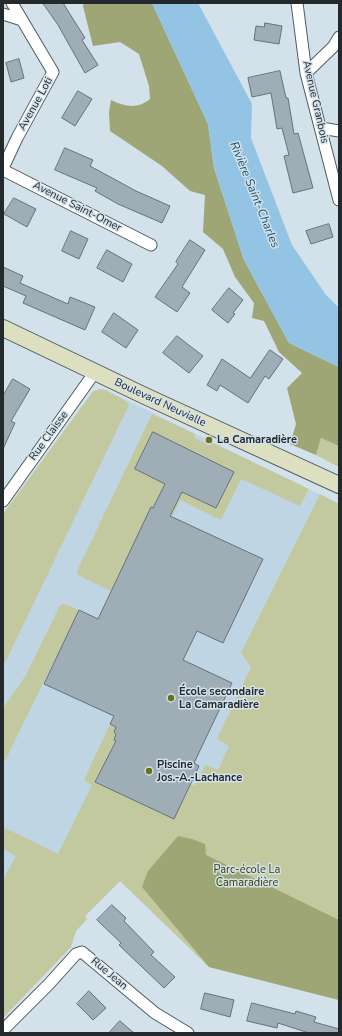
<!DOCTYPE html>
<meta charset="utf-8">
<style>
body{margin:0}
#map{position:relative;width:342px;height:1036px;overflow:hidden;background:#d2e1ea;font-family:"Nunito Sans",sans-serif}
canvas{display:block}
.frame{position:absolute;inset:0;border:4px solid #24292d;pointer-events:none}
</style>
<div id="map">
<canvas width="342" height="1036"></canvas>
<div class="frame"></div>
</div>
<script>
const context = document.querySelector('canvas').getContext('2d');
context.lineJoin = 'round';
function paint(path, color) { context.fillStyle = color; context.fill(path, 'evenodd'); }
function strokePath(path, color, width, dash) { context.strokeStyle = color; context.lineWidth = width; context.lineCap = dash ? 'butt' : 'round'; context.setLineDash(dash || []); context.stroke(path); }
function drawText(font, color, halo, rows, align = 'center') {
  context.font = font + ' "Nunito Sans",sans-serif'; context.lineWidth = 3; context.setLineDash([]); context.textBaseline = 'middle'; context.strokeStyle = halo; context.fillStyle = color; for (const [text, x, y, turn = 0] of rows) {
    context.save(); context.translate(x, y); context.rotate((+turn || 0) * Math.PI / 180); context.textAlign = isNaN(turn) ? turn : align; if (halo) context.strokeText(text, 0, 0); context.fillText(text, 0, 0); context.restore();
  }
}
const built = new Path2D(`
 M 99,389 L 106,390 L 339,504 L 339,1000 L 209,967 L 120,881 L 85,916 L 87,919 L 76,931 L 71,947 L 3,1018 L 3,514 L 94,390 L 96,391 Z`);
const green = new Path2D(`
 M 99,389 L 106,390 L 127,402 L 129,405 L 3,667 L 3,514 L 94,390 L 96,391 Z
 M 152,414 L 195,434 L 194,438 L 207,444 L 209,441 L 309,489 L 300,506 L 241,479 L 221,520 L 180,500 L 172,517 L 170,516 L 182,492 L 216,508 L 234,472 L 153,433 L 165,484 L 153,508 L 151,507 L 111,591 L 78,575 L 77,571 Z
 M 321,438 L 339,446 L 339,467 L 316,455 Z
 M 320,494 L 339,504 L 339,1000 L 209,967 L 120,881 L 85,916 L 87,919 L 76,931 L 71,947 L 3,1018 L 3,880 L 16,856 L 3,849 L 3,827 L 58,854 L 92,785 L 84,780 L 110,724 L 116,727 L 114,732 L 116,734 L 114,739 L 116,741 L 95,782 L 174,819 L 191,784 L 195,786 L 205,765 L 218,770 L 229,746 L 217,739 L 251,667 L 241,653 Z
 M 64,604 L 79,610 L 6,759 L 3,761 L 3,708 L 26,675 L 60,605 Z`);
const forest = new Path2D(`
 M 84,3 L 152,3 L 208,124 L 214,168 L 244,260 L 289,343 L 339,367 L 339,446 L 321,438 L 316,455 L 290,444 L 296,424 L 287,388 L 302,373 L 279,352 L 264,321 L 252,318 L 254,303 L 235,277 L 223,249 L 203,232 L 205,195 L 190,191 L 162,166 L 110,131 L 109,112 L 111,100 C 125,107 138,109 150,99 L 149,86 L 139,54 L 120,42 L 93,46 L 83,6 Z
 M 178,836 L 192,839 L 205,844 L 206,855 L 339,920 L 339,1000 L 209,967 L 142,887 L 148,871 Z`);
const water = new Path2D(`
 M 152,3 L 198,3 L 252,104 L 251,138 L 292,245 L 326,295 L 339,308 L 339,367 L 289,343 L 244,260 L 214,168 L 208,124 Z`);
const building = new Path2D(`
 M 43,3 L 63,3 L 85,38 L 82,40 L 98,65 L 85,73 L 58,25 Z
 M 265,23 L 282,26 L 279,44 L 254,40 L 256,26 L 264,27 Z
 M 19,59 L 24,78 L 11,82 L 6,63 Z
 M 280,71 L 286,98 L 288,98 L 294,134 L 298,133 L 313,188 L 293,193 L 284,156 L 289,155 L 282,128 L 277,129 L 271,93 L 252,97 L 248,78 Z
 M 78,91 L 92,99 L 75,126 L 62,118 Z
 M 65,148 L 93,160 L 90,166 L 136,191 L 170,206 L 162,223 L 118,204 L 95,191 L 97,188 L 55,170 Z
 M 14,198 L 36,209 L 27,227 L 4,214 Z
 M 329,224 L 333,237 L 311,244 L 306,231 Z
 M 71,231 L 88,239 L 79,259 L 62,251 Z
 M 190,240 L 205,250 L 182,287 L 190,293 L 177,312 L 155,297 L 178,264 L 176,262 Z
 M 107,250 L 132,264 L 123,282 L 97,268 Z
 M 3,267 L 23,276 L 20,283 L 68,304 L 70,297 L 95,307 L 85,330 L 23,303 L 26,296 L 3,286 Z
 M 229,288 L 243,300 L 233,313 L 235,314 L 228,323 L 212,310 Z
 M 114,313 L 138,330 L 126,348 L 102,332 Z
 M 177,336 L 203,356 L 189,373 L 163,353 Z
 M 270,350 L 283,359 L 269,379 L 265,376 L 248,403 L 220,385 L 217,391 L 207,385 L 222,359 L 250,378 Z
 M 13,379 L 30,389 L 11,421 L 15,423 L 3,449 L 3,396 Z
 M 153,432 L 234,472 L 216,508 L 182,492 L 170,516 L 263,559 L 223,643 L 197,631 L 183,660 L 232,683 L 194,763 L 199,766 L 174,819 L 95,782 L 116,741 L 114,740 L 116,734 L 114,732 L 116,727 L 110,724 L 114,716 L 44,684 L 79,610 L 98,619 L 151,507 L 153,508 L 165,484 L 135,469 Z
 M 112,905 L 126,918 L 124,921 L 154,952 L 151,955 L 175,977 L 164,988 L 119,945 L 121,943 L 97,920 Z
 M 89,991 L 106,1008 L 93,1020 L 77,1004 Z
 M 205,993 L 234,1000 L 230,1017 L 201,1009 Z
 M 252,1003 L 295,1014 L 296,1011 L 316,1017 L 314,1022 L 339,1029 L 339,1033 L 309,1033 L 278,1023 L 277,1028 L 247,1021 Z
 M 120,1021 L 134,1033 L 109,1033 Z`);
const street = new Path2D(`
 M 297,3 L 306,73 L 339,200
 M 3,14 L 22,20
 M 306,73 L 333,47 L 339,37
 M 321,128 L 339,131
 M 3,168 L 17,138 L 53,72 L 12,3
 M 3,170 L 151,245
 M 3,501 L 95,372
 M 3,1030 L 49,984 L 76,954 L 82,952 L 155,1013 L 188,1033`);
const secondary = new Path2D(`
 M 3,328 L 145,396 L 339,485`);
const markers = [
 [209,440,4,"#6a721b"],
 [171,698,4,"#6a721b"],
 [149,771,4,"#6a721b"]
];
const streetNames = [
 ["Avenue Granbois",315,102,77],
 ["Avenue Loti",36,104,-61],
 ["Avenue Saint-Omer",77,207,27],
 ["Boulevard Neuvialle",160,403,25],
 ["Rue Claisse",49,436,-54],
 ["Rue Jean",109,974,40]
];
const poiNames = [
 ["La Camaradière",217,440],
 ["École secondaire",179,692],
 ["La Camaradière",179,705],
 ["Piscine",157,765],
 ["Jos.-A.-Lachance",157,778]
];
const parkNames = [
 ["Parc-école La",247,870],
 ["Camaradière",247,883]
];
const waterNames = [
 ["Rivière Saint-Charles",254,195,68]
];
paint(built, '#c0d5e3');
paint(green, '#c2c99f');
paint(forest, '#9fa675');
paint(water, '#94c4e4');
paint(building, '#9fadb7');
strokePath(building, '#65727b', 1);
strokePath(street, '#4e5b63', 13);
strokePath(secondary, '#4e5b63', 18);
strokePath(street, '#fff', 11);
strokePath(secondary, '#dde0c0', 16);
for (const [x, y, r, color] of markers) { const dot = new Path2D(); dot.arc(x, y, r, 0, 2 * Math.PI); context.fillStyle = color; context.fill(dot); strokePath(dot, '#d2e1ea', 1.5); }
drawText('11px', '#24292d', '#d2e1ea', streetNames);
drawText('bold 11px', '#24292d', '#d2e1ea', poiNames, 'left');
drawText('11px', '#383d00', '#d2e1ea', parkNames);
drawText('italic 12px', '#1a5272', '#d2e1ea', waterNames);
</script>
